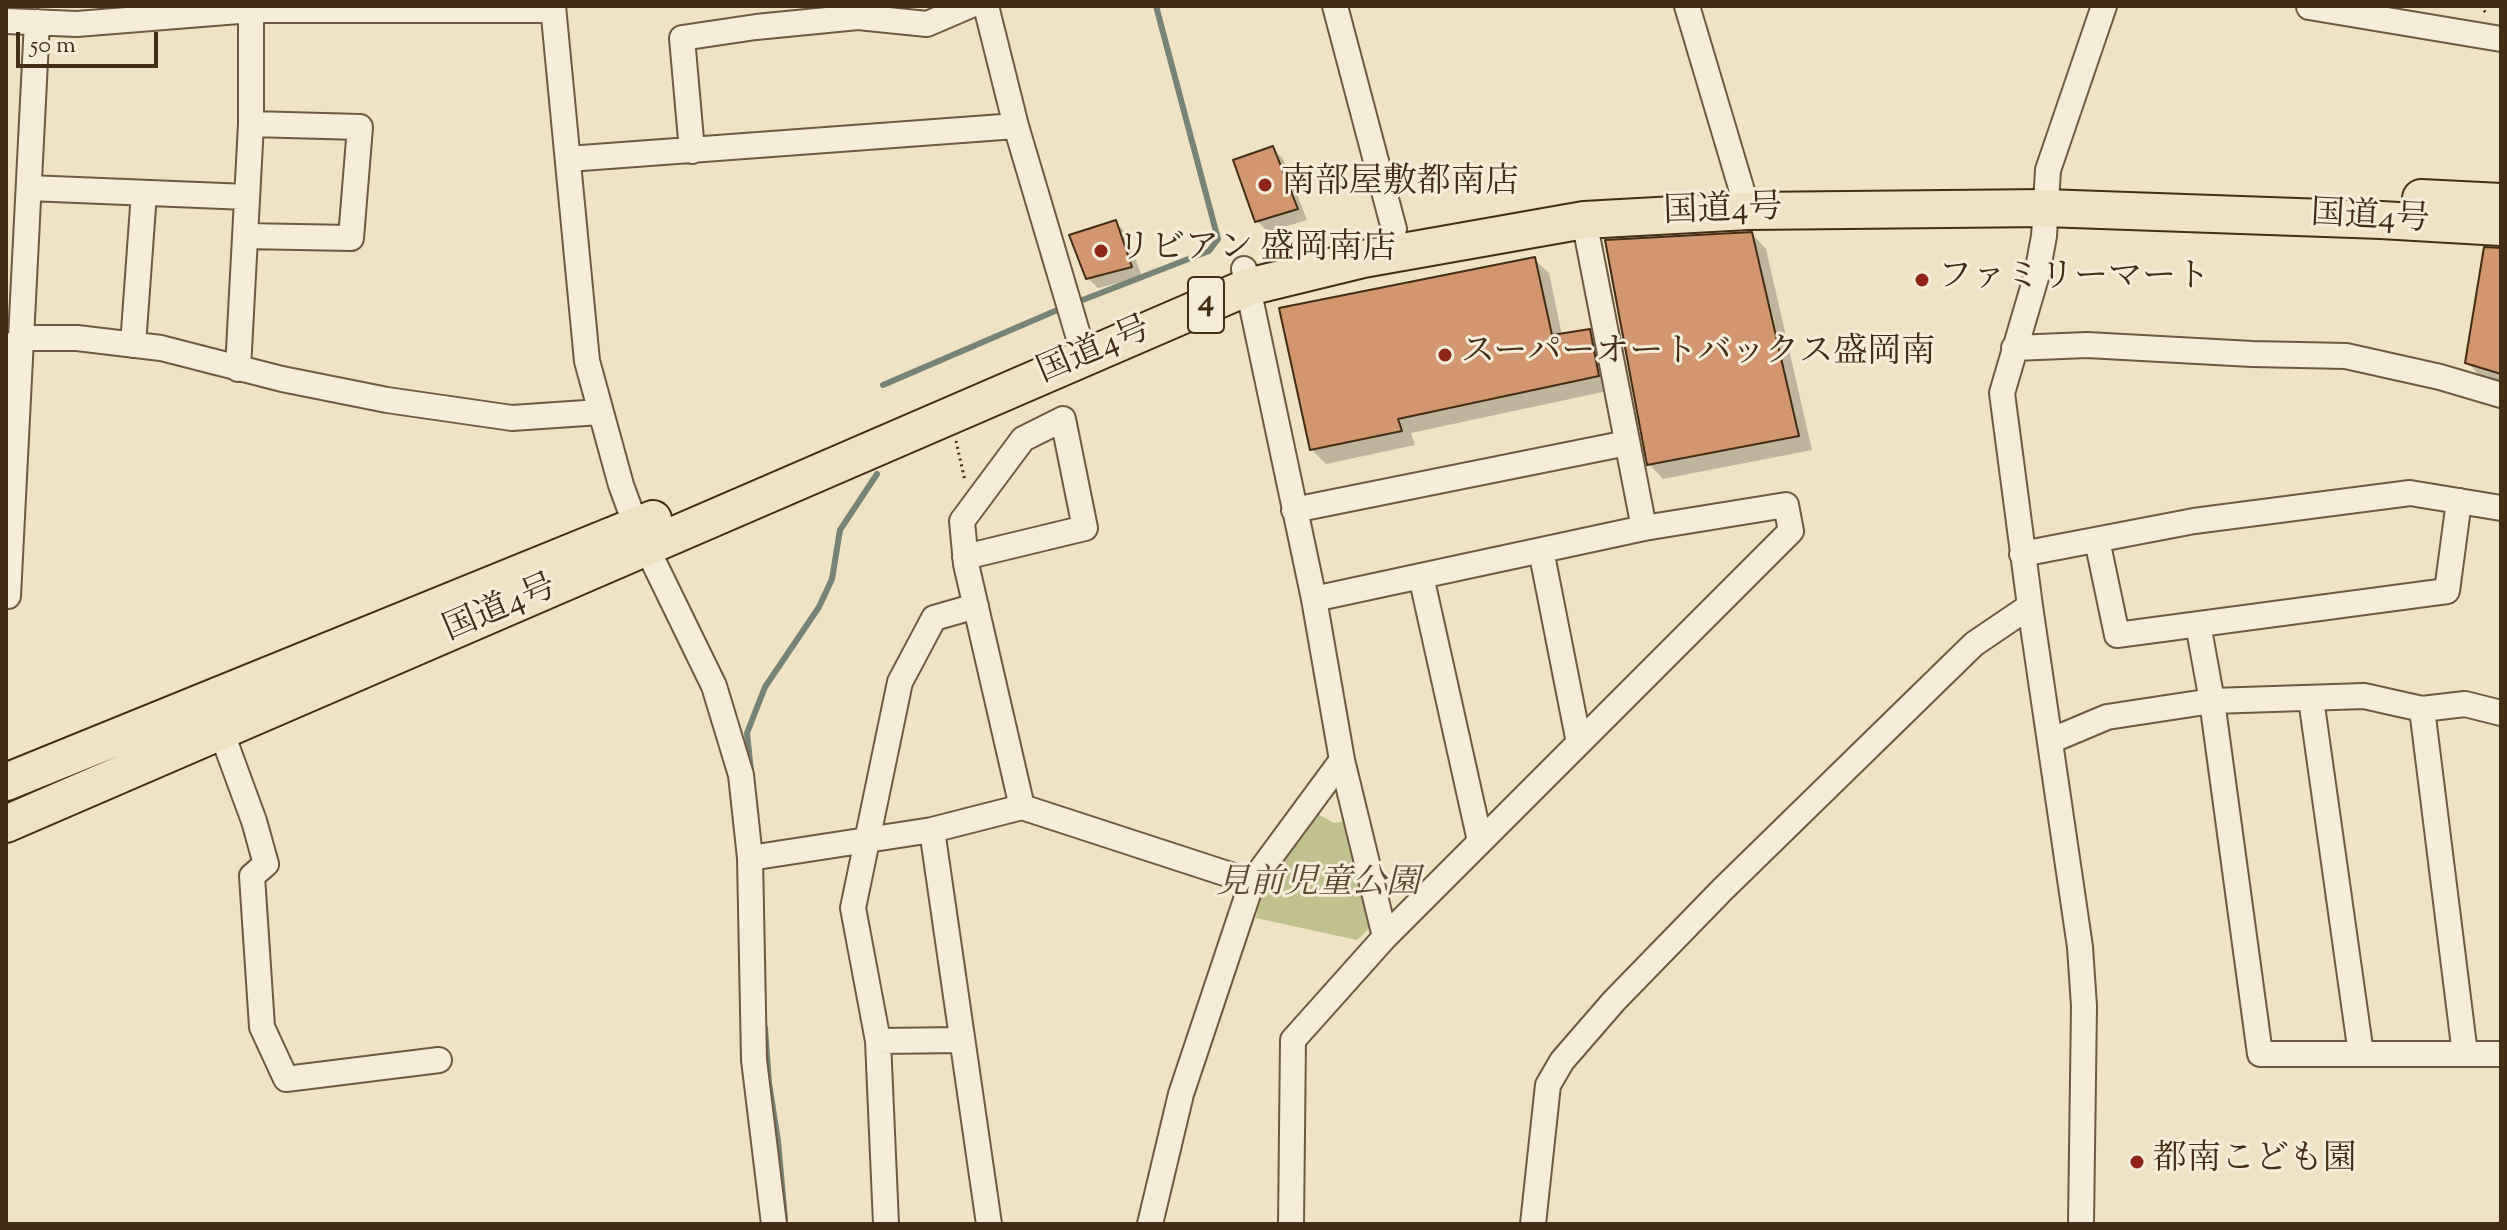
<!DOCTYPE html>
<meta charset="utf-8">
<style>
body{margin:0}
#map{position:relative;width:2507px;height:1230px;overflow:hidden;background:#efe3c3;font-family:"Sorts Mill Goudy",serif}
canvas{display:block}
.frame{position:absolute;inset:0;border:8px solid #432d14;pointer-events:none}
.scale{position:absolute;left:16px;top:32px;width:142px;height:36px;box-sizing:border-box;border:4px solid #432d14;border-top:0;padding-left:10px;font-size:24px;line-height:28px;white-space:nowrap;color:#432d14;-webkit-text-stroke:6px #f5edd8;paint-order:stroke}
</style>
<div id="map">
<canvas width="2507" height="1230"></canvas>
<div class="frame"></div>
<div class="scale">50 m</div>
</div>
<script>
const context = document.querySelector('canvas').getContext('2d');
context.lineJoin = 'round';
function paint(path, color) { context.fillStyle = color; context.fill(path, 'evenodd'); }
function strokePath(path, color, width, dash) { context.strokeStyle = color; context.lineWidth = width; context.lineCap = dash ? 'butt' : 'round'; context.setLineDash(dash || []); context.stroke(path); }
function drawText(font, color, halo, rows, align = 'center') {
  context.font = font + ' "Sorts Mill Goudy","Noto Serif JP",serif'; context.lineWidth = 6; context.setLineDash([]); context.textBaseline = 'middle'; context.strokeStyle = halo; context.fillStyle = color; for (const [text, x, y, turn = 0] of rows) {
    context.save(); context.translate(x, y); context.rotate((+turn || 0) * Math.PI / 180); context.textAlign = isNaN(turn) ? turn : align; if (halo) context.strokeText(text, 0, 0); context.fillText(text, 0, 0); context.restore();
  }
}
const green = new Path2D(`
 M 1316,813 L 1334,823 L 1350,820 L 1373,925 L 1357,940 L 1256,918 L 1262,886 Z`);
const shadow = new Path2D(`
 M 1273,149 L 1283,159 L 1307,220 L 1268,232 L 1257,221 Z
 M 1115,222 L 1126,233 L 1142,277 L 1098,288 L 1088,278 Z
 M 1752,234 L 1766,249 L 1812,450 L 1663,479 L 1649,464 Z
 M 2501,250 L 2501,383 L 2481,377 L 2467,362 Z
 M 1534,259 L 1549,273 L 1562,335 L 1589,331 L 1604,346 L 1612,390 L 1411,433 L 1415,445 L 1326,464 L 1311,449 Z`);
const stream = new Path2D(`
 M 1080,301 L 1209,251 L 1218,239 L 1156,6
 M 883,385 L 1055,311
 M 751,771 L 747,733 L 765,687 L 819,607 L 832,579 L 840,530 L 877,474
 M 765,1028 L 769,1083 L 778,1141 L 785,1219`);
const building = new Path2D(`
 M 1273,146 L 1298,209 L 1255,222 L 1233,160 Z
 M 1116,220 L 1132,267 L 1086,279 L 1069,235 Z
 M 1752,232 L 1799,436 L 1647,465 L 1605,240 Z
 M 2484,247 L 2501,248 L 2501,374 L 2465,363 Z
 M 1535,257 L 1552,335 L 1590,329 L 1599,376 L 1398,419 L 1402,431 L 1310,450 L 1279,308 Z`);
const path = new Path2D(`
 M 2480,6 L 2488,15
 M 956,441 L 965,481`);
const minor = new Path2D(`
 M 553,6 L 587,361 L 621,485 L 636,526 L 714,686 L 741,775 L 750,858 L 754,1060 L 774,1224
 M 986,6 L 1016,126 L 1078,335
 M 1335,6 L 1394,229
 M 1687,6 L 1748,211
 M 2309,7 L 2501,39
 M 6,21 L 77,24 L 251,10 L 553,10
 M 692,151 L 682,38 L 756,27 L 858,17 L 927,24 L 969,6
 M 568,159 L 1016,126
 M 29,188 L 247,197
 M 1584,220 L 1644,528
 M 245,236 L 351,238 L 360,127 L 251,124
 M 1244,269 L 1314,599 L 1342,760 L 1385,937
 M 133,345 L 144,193
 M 2014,348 L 2087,345 L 2252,354 L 2346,356 L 2440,377 L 2501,395
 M 6,351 L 22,338 L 77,338 L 161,348 L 282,379 L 387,400 L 512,418 L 600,412
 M 238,369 L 251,124 L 251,10
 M 1294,510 L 1627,443
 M 2097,540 L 2117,635 L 2447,591 L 2459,501
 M 1541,550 L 1579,743
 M 2022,554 L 2194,521 L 2410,493 L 2501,508
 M 965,557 L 1085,528 L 1063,419 L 1023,439 L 962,521 L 966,564 L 1022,807
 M 1421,576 L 1480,841
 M 6,596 L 8,596 L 37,22
 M 2198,624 L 2212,701 L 2260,1054 L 2501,1054
 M 2311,699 L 2361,1054
 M 2422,709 L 2465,1054
 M 221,731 L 254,821 L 266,864 L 252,876 L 262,1027 L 286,1079 L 439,1060
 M 2050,741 L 2107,717 L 2212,701 L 2364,696 L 2422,709 L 2465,704 L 2501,713
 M 932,830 L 989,1224
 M 750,858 L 932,830 L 1022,807 L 1252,882
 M 878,1041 L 962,1040
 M 886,1224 L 878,1041 L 853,908 L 900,682 L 934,618 L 976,606
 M 1150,1224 L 1181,1094 L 1252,882 L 1342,760
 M 1291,1224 L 1293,1040 L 1385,937 L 1791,531 L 1786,505 L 1644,528 L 1314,599
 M 1533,1224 L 1548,1085 L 1562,1061 L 1614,1001 L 1723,889 L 1974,644 L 2030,606
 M 2081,1224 L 2084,1006 L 2080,947 L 2030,606 L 2002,393 L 2037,274 L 2044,236 L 2048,170 L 2104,6`);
const highway = new Path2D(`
 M 2421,198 L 2501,202
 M 6,782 L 653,519
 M 6,824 L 1248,287 L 1363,259 L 1584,220 L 1748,211 L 2045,208 L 2381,220 L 2501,227`);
const markers = [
 [1265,185,8,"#8f2418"],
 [1101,251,8,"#8f2418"],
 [1922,280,8,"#8f2418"],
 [1445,355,8,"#8f2418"],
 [2137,1162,8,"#8f2418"]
];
const shields = [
 [1206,305,36]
];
const shieldNames = [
 ["4",1206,305]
];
const poiNames = [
 ["南部屋敷都南店",1281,185],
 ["リビアン 盛岡南店",1117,251],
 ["ファミリーマート",1938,280],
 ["スーパーオートバックス盛岡南",1461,355],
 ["都南こども園",2153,1162]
];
const streetNames = [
 ["国道4号",1723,213,-2],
 ["国道4号",2370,220,3],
 ["国道4号",1095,353,-23],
 ["国道4号",501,611,-23]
];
const parkNames = [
 ["見前児童公園",1318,886]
];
paint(green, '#c0c18f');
paint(shadow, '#0003');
strokePath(stream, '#778475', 6);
paint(building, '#d29770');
strokePath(building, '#432d14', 2);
strokePath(minor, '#6e5a40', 28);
strokePath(highway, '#432d14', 40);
strokePath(path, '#432d14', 3, [2, 4]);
strokePath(minor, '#f5edd8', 24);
strokePath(highway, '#efe3c3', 36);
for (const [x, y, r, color] of markers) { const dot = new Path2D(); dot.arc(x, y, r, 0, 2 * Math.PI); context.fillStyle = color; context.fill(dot); strokePath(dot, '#f5edd8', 3); }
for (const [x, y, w] of shields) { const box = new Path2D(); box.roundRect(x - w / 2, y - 28, w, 56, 6); context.fillStyle = '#f5edd8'; context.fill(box); strokePath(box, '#432d14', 2); }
drawText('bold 32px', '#432d14', null, shieldNames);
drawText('34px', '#432d14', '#f5edd8', poiNames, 'left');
drawText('34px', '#432d14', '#f5edd8', streetNames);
drawText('italic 34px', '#5c4b2d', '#f5edd8', parkNames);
</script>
